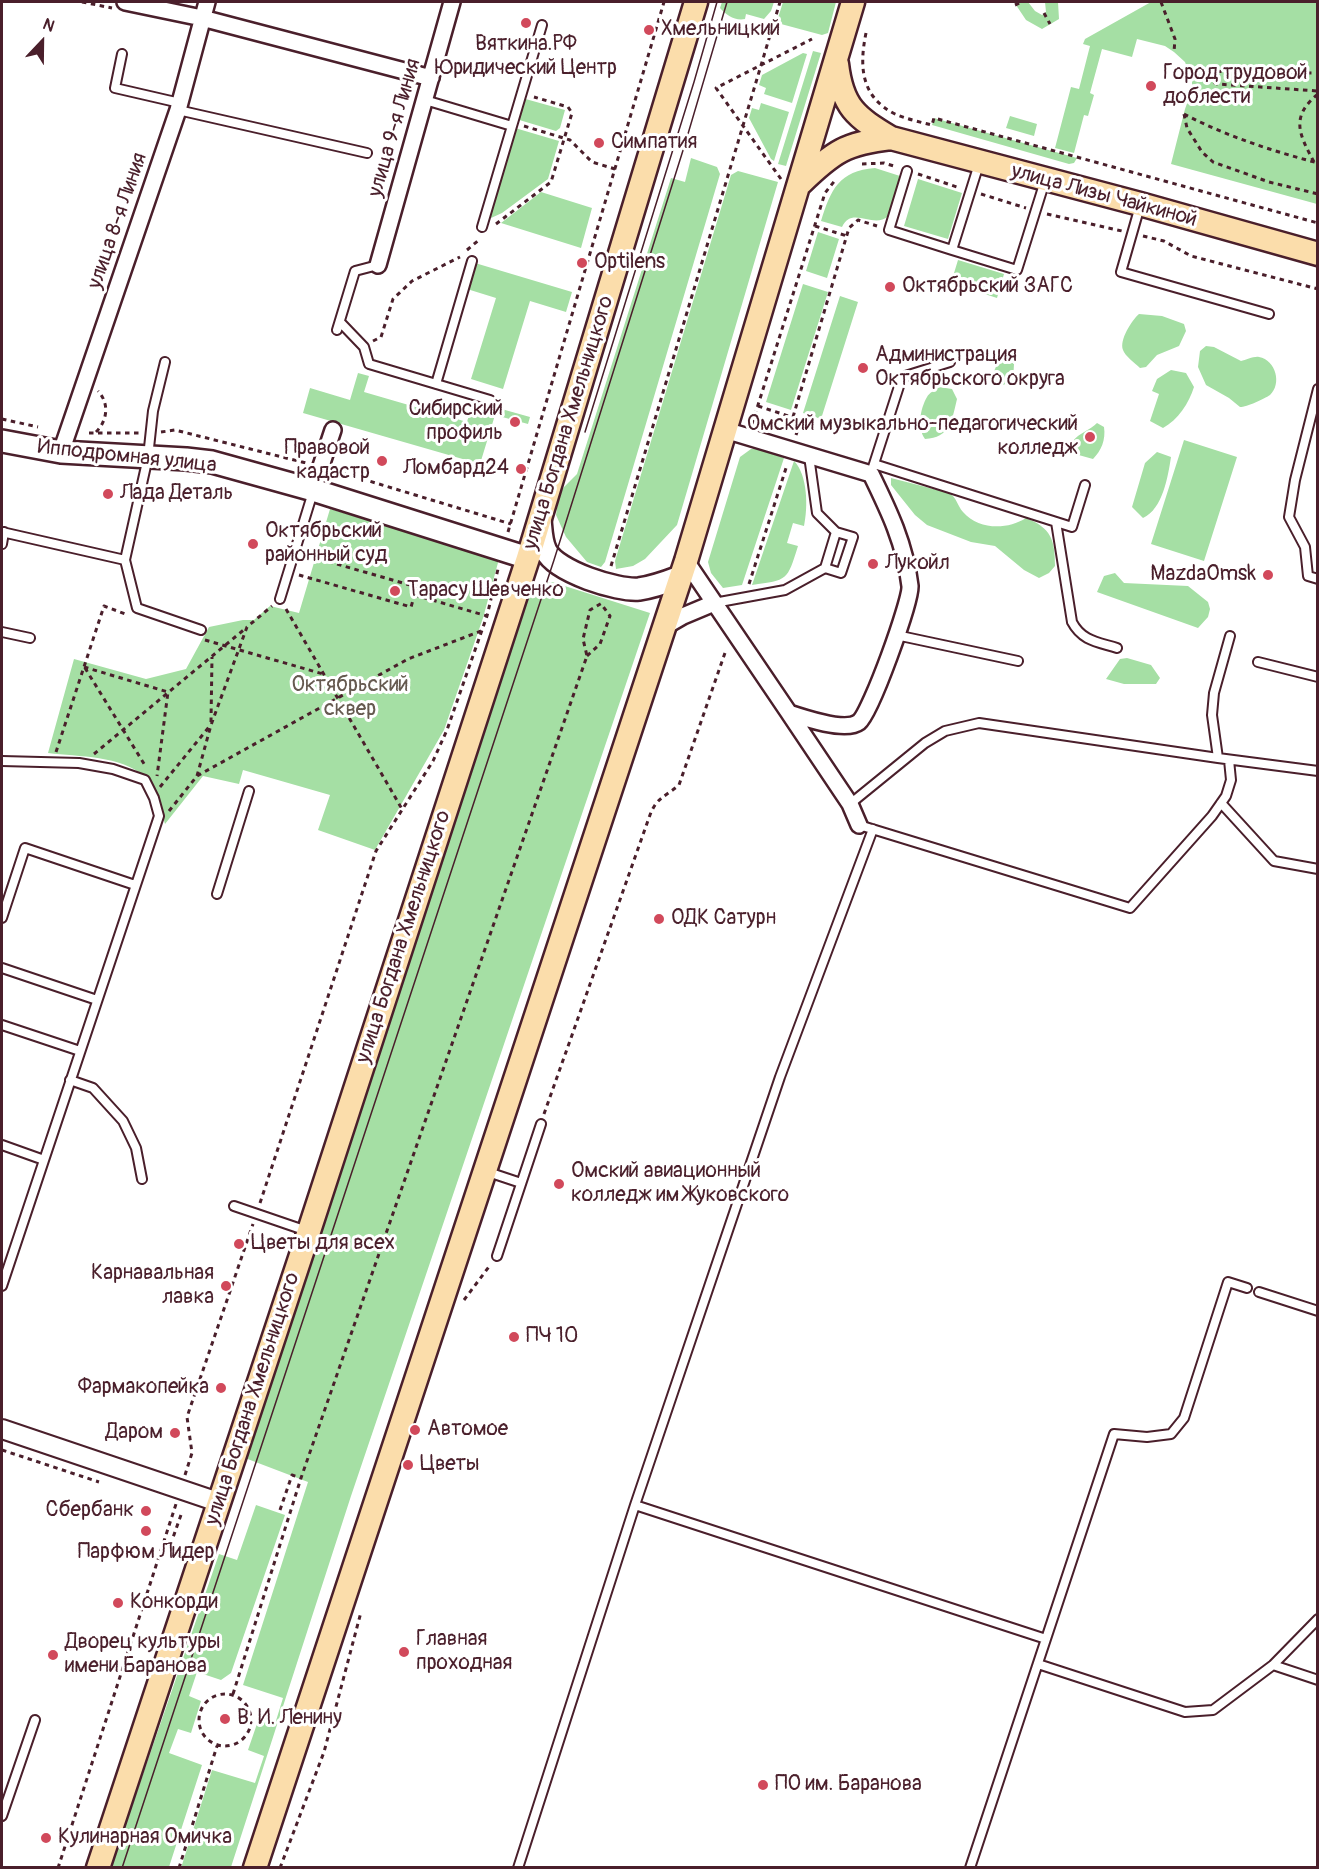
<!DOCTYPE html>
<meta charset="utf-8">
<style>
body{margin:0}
#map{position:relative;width:1319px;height:1869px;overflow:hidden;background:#fff;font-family:Pangolin,sans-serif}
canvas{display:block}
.frame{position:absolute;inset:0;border:3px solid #4a1f2b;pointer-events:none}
.north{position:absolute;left:12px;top:12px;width:60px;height:60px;-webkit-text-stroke:4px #fff;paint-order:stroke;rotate:22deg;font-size:16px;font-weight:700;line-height:24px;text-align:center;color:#4a1f2b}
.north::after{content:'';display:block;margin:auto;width:21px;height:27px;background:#4a1f2b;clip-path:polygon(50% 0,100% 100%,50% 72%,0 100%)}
</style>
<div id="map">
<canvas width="1319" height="1869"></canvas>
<div class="frame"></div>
<div class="north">N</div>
</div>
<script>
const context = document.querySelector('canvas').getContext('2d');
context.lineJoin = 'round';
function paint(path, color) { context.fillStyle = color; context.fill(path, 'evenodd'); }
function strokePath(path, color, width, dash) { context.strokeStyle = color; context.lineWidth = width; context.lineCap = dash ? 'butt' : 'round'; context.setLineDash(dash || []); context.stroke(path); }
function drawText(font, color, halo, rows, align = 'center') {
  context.font = font + ' Pangolin,sans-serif'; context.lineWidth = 6; context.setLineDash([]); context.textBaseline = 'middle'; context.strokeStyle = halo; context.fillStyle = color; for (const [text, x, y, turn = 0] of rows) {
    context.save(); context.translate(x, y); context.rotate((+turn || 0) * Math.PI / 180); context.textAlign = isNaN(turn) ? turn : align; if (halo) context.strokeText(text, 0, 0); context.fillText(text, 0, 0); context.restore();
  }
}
const green = new Path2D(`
 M 722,2 L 774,2 L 771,11 L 764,19 L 746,14 L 745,19 C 735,21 726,15 720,8 Z
 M 783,2 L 836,2 L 828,33 L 822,35 L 781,24 L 778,18 Z
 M 1014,2 L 1028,2 L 1035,11 L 1042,15 L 1046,12 L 1045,2 L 1058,2 L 1059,19 L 1042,29 L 1026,20 Z
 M 1151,2 L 1317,2 L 1317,204 L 1171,164 L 1185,109 L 1192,90 L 1192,81 L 1185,62 L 1174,52 L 1165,46 L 1137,39 L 1132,57 L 1102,49 L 1090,93 L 1094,95 L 1088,116 L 1084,115 L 1074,153 L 1055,148 L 1071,87 L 1079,89 L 1090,46 L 1083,44 L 1085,39 Z
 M 813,51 L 821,53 L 786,166 L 778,164 Z
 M 803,53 L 807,54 L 792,103 L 764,94 L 766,88 L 759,85 L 762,75 Z
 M 522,98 L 565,110 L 560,128 L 556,131 L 516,119 Z
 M 761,103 L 789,112 L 774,161 L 771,159 L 749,118 L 752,108 L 759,110 Z
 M 1010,116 L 1037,124 L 1034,136 L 1006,128 Z
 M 934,118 L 1077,158 L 1074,163 L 1069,164 L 932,125 Z
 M 515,128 L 559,141 L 548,179 L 502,213 L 491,218 L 489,213 Z
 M 691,158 L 717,167 L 720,174 L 605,562 L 601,567 L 587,562 L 566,537 L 556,515 L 559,495 L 564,487 L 577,474 L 671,178 L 685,182 Z
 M 875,168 L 900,176 L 888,216 C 874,230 852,205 842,227 L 821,221 C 831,189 839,171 875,168 Z
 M 738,171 L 778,182 L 677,525 L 645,559 L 633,566 L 616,569 L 615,561 L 731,175 Z
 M 918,179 L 962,193 L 948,239 L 904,226 Z
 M 541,192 L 592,208 L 581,248 L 501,223 Z
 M 818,232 L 839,239 L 827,278 L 806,271 Z
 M 958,260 L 1004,274 L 997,298 L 951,283 Z
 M 475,263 L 572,292 L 566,312 L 530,301 L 503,389 L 471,379 L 496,298 L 467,289 Z
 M 803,284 L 828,292 L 791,410 L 766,402 Z
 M 840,296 L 858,302 L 821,419 L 803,413 Z
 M 1139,314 L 1162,316 L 1184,324 L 1186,331 L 1179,346 L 1157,355 L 1146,367 L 1140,368 C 1135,363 1125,356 1123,350 C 1119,340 1132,320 1139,314 Z
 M 1206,346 L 1214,347 L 1241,361 C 1246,360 1254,356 1259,357 C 1276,360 1282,384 1270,395 C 1264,399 1247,407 1240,407 L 1229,398 L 1206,385 L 1198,367 L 1200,351 Z
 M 1008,359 L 1014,364 L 1013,381 L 1003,385 L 996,383 C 992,374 994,370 999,361 Z
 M 1171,370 L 1186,373 L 1194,387 C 1189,403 1178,420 1163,428 L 1150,421 L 1159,394 L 1152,391 L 1157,379 Z
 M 358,373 L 369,376 L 364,392 L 467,422 L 473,401 L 530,417 L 528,424 L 495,415 L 480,464 L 303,413 L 310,388 L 350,400 Z
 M 939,387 L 952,389 L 957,399 C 952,420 950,438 925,439 C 917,428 920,409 927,397 C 929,393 935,390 939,387 Z
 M 1097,423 L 1104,427 C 1106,440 1101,451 1093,459 L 1075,454 L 1073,441 C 1079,433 1090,430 1097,423 Z
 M 1184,440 L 1237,457 L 1204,561 L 1151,544 Z
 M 751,449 L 759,449 L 784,458 L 742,585 L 723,588 L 711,573 L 708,562 L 740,457 Z
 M 1157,452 L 1171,457 C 1168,476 1163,509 1143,518 L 1132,507 L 1145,463 Z
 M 794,461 C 808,475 808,508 804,526 L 793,523 L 787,543 L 798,546 C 787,581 788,580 752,585 Z
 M 891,478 L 949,493 C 957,498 957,505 963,512 C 979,530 1007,530 1026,518 C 1051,528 1055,539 1055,566 L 1049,573 L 1039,578 L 1024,570 L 995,546 L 971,542 L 927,525 L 915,515 L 891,485 Z
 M 330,509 L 499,559 L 483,618 L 444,730 L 375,850 L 318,830 L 330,795 L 243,770 L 239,784 L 203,776 L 165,824 C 161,809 158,788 145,777 C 121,755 79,757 48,753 L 74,659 L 146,679 L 186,669 L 209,627 L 243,620 L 254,620 L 270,606 L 299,613 Z
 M 1115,573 L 1124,583 L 1188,586 L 1208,602 L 1210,609 L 1208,617 L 1198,628 L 1097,592 L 1104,576 Z
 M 552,582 L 650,613 L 351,1496 L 231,1867 L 181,1868 L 212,1770 L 255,1783 L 264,1756 L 248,1750 L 259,1718 L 275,1724 L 283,1698 L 243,1685 L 308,1482 L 245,1458 L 530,587 Z
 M 1127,658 L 1151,665 L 1160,678 L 1156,684 L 1124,684 L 1106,679 L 1120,659 Z
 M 256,1505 L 285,1515 L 231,1673 L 221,1680 L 197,1672 L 189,1696 L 201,1701 L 191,1733 L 178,1729 L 169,1753 L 202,1765 L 169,1867 L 111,1867 L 219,1554 L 237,1560 Z`);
const path = new Path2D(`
 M 82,2 L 112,8
 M 1161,2 L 1175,39 L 1174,52
 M 1015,5 L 1022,2
 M 1044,13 L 1050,24
 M 866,33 C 859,67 861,97 895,114 C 906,119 920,122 932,125 L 934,118 L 1318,223
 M 1189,71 L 1217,84 L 1318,91
 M 1190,71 L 1318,73
 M 1184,114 L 1187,128 L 1202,152 L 1213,162 L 1269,182 L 1318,194
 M 1184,114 C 1226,136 1272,151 1318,163
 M 524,126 L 570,140 L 592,162 L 615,169
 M 1314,162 C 1299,134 1290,117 1318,94
 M 862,164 L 884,163 L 897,167
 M 918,174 L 960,188
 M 781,179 L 716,88 L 812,39
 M 981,194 L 1026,208
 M 1047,214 L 1122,231
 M 496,224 L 551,182 L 572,113 L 568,107 L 534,97
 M 815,226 L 847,236
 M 1143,236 L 1164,241 L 1191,256 L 1318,289
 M 467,250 L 480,239
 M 373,341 L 381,337 L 393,299 L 412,281 L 460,257
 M 758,406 L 816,425
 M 793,417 L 849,228 L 858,220 L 877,226
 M 2,419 L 38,427
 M 752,424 L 825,193 L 836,179
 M 96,432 C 107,421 110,404 98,391
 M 161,432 L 175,430 L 306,463
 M 89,433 L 139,433
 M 796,435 L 801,420
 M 336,471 L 511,524
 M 508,532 L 664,2
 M 611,566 L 780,2
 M 299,575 L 411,607 L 417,587 L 305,555
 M 749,584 L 787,465
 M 415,595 L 487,616
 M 286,609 L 402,809
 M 205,640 L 323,674
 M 587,656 L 600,644 L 610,616 L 602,605
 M 84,667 L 168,692 L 157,776
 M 85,668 L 146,767
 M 211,722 L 212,657
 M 56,752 L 104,606 L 128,615
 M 94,754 L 246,628
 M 197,776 L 211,725 L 247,627 L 272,606
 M 160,787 L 209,727
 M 169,811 L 197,776 L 408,659 L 481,631
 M 544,1114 L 650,815 C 657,797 665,797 679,785 L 726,650
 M 260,1203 L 376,851 L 433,761 L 447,730 L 487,616 L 498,569
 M 464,1300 L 491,1264
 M 2,1450 L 99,1482
 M 185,1475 L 192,1453 L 187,1417 L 253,1224
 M 280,1510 L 292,1475 L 301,1478
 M 163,1543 L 170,1546 L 182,1512
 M 233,1694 L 301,1478 L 587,656 L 583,639 L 590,610 L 602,603
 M199 1720a26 26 0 1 1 52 0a26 26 0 1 1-52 0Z
 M 58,1868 L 176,1504
 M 179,1868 L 217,1746
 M 280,1868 L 324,1752 L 361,1612`);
const service = new Path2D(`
 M 122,54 L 115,88 L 180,103
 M 425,100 L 512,126
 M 178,110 L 367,153
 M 979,164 L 952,250 L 1017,270 L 1045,181
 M 907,171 L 889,230 L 952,250
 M 1140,206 L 1121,272 L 1269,314
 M 482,227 L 542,25
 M 340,322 L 364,347 L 369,364 L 490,400
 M 337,330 L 355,271 L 378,265
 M 436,384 L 472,261
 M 1318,389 L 1295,480 L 1289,517 L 1305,547 L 1308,576 L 1318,579
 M 809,456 L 817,513 L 836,532 L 853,537 L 841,573 L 825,568
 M 874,464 L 1072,527 L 1085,485
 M 873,467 L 902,377 L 950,362
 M 1056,522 L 1072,622 C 1082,641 1098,642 1117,648
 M 2,532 L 125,560 L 148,457 L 153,411 L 165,362
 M 2,544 L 4,532
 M 125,560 L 137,608 L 201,630
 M 280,599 L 313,492
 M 714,603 L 785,590 L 825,568 L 836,532
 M 2,632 L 30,638
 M 896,635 L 1018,661
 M 1258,662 L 1318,677
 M 1218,758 L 1212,715 L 1214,693 L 1230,636
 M 2,761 L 79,763 L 113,769 L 145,780 L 154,798 L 159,816 L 2,1286
 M 1221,803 L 1274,861 L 1318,869
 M 850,804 L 925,743 L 945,731 L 979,723 L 1218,758 L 1318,771
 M 859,825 L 1130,908 L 1212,816 L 1226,796 L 1231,780 L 1229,760
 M 217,894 L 249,791
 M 2,918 L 25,848 L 135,885
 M 2,968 L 97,1000
 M 2,1025 L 80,1051
 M 70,1080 L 93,1088 L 123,1121 L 136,1148 L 142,1179
 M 2,1145 L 44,1160
 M 488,1172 L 521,1183
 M 234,1206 L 307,1231
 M 497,1256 L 541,1124
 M 1259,1292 L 1318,1311
 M 635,1505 L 1046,1639
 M 1038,1664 L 1185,1712 L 1213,1710 L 1273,1665 L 1318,1619
 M 1273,1665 L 1318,1680
 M 2,1816 L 35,1720
 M 518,1868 L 635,1505 L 780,1077 L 873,829
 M 970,1868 L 1114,1434 L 1147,1437 L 1171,1434 L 1184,1418 L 1228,1282 L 1247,1288`);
const minor = new Path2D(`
 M 125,2 L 202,18 L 431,78
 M 378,265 L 452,2
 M 61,452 L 178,110 L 207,2
 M 313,490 L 333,430
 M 686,561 L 789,713 C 804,718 846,732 859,722 C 871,712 911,601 910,586 C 905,544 889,511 871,474 L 725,430
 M 664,627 L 683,616 L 714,603
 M 789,713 L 850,804 L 859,825`);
const tertiary = new Path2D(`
 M 2,1429 L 218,1502`);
const secondary = new Path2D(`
 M 2,441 L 61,452 L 186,459 L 212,462 L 313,490 L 528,558
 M 540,519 C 541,529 541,542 546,551 C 557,572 617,591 639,589 C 654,587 667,582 680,577`);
const primary = new Path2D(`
 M 837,64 C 842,107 856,117 891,138 L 1140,204 L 1318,254
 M 801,183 C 833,152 846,143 891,138
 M 98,1868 L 309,1231 L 528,558 L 696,2
 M 255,1868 L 686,561 L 853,2`);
const tram = new Path2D(`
 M 585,432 L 694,82 L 717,2
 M 122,1868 L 554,560 L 685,144 L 727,2`);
const markers = [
 [526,23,6,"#d1495b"],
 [649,30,6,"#d1495b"],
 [1151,86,6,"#d1495b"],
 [599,143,6,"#d1495b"],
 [582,263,6,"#d1495b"],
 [890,287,6,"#d1495b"],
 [863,368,6,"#d1495b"],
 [515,422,6,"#d1495b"],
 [1090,437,6,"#d1495b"],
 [382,461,6,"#d1495b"],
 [521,469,6,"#d1495b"],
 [108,494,6,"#d1495b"],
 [253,544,6,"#d1495b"],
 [873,564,6,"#d1495b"],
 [1268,575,6,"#d1495b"],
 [395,591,6,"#d1495b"],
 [659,919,6,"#d1495b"],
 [559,1184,6,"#d1495b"],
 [239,1244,6,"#d1495b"],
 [226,1286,6,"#d1495b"],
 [514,1337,6,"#d1495b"],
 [221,1388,6,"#d1495b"],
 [415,1430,6,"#d1495b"],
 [175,1433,6,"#d1495b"],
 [408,1465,6,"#d1495b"],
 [146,1511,6,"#d1495b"],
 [146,1531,6,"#d1495b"],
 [118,1603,6,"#d1495b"],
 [404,1652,6,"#d1495b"],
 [53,1655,6,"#d1495b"],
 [225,1719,6,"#d1495b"],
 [763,1785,6,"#d1495b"],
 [46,1838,6,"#d1495b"]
];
const poiNames = [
 ["Хмельницкий",661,30],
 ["Вяткина.РФ",526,45,"center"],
 ["Юридический Центр",526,69,"center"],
 ["Город трудовой",1163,74],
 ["доблести",1163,98],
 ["Симпатия",611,143],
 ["Optilens",594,263],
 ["Октябрьский ЗАГС",902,287],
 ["Администрация",875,356],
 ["Октябрьского округа",875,380],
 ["Сибирский",503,410,"right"],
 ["профиль",503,434,"right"],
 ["Омский музыкально-педагогический",1078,425,"right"],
 ["колледж",1078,449,"right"],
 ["Правовой",370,449,"right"],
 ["кадастр",370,473,"right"],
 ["Ломбард24",509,469,"right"],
 ["Лада Деталь",120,494],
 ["Октябрьский",265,532],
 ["районный суд",265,556],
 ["Лукойл",885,564],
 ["MazdaOmsk",1256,575,"right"],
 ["Тарасу Шевченко",407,591],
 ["ОДК Сатурн",671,919],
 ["Омский авиационный",571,1172],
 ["колледж им Жуковского",571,1196],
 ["Цветы для всех",251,1244],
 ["Карнавальная",214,1274,"right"],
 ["лавка",214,1298,"right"],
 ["ПЧ 10",526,1337],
 ["Фармакопейка",209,1388,"right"],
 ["Автомое",427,1430],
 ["Даром",163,1433,"right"],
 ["Цветы",420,1465],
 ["Сбербанк",134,1511,"right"],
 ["Парфюм Лидер",146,1553,"center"],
 ["Конкорди",130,1603],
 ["Главная",416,1640],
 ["проходная",416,1664],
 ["Дворец культуры",65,1643],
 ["имени Баранова",65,1667],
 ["В. И. Ленину",237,1719],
 ["ПО им. Баранова",775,1785],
 ["Кулинарная Омичка",58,1838]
];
const streetNames = [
 ["улица 9-я Линия",395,128,-74],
 ["улица Лизы Чайкиной",1104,196,15],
 ["улица 8-я Линия",118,221,-71],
 ["улица Богдана Хмельницкого",569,423,-73],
 ["Ипподромная улица",127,457,6],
 ["улица Богдана Хмельницкого",404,937,-72],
 ["улица Богдана Хмельницкого",253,1399,-72]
];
const parkNames = [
 ["Октябрьский",350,686],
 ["сквер",350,710]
];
paint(green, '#a5dfa4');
strokePath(service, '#4a1f2b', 12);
strokePath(minor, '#4a1f2b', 20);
strokePath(tertiary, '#4a1f2b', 22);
strokePath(secondary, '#4a1f2b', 26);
strokePath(primary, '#4a1f2b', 27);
strokePath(path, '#4a1f2b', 3, [4.5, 4.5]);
strokePath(service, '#fff', 8);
strokePath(minor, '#fff', 15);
strokePath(tertiary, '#fff', 18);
strokePath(secondary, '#fff', 21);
strokePath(primary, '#fbddab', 22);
strokePath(tram, '#4a1f2b', 1.5);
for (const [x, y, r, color] of markers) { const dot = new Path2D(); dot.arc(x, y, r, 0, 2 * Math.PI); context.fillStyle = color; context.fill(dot); strokePath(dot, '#fff', 2); }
drawText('21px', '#4a1f2b', '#fff', poiNames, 'left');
drawText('21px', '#4a1f2b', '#fff', streetNames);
drawText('21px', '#65594f', '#fff', parkNames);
</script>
